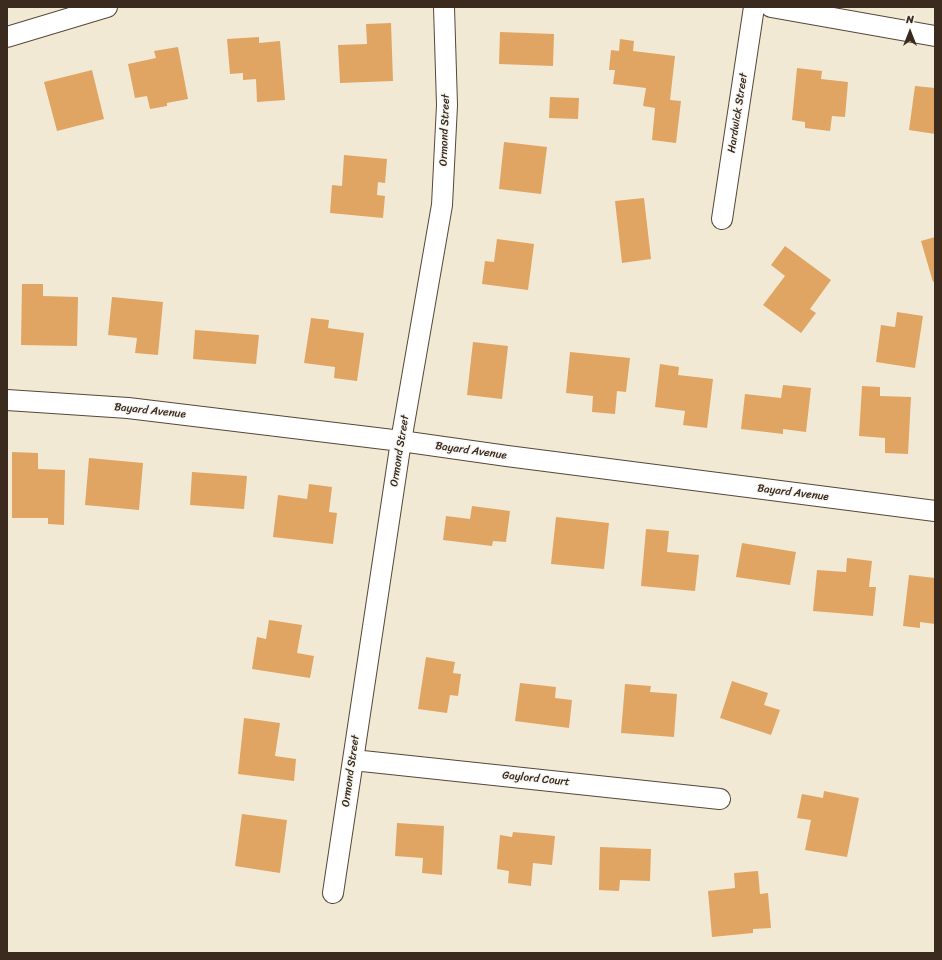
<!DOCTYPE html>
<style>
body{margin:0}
#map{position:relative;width:942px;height:960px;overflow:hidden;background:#f2e9d5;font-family:Sriracha,sans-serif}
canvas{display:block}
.frame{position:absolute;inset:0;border:8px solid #3b2a1e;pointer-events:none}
.north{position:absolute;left:890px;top:12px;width:40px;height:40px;-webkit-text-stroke:3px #f6f6f2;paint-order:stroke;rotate:0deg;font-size:11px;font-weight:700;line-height:16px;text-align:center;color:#3b2a1e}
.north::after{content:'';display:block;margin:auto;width:14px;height:18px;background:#3b2a1e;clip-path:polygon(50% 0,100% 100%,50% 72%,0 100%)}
</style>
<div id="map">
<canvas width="942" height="960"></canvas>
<div class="frame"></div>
<div class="north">N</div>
</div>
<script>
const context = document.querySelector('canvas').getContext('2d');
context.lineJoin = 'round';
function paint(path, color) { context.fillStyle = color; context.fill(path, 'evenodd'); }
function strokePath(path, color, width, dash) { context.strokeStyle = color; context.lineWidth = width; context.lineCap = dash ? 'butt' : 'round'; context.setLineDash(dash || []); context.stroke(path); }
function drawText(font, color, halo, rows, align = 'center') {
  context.font = font + ' Sriracha,sans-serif'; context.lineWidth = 3; context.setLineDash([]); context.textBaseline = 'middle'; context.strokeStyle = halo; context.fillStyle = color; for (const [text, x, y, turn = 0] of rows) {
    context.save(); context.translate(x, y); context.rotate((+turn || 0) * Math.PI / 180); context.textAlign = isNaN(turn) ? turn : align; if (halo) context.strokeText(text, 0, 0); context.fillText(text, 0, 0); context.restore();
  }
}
const building = new Path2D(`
 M 391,23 L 393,81 L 340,83 L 338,45 L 367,44 L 366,24 Z
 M 500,32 L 554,34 L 553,66 L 499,64 Z
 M 259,37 L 259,43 L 280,41 L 285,100 L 257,102 L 256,79 L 243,80 L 243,73 L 230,74 L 227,39 Z
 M 620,39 L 634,41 L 633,51 L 675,56 L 670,100 L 681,101 L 676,143 L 652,140 L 655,108 L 643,106 L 646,88 L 613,84 L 615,70 L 609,70 L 611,50 L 619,51 Z
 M 178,47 L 188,99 L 167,103 L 167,106 L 150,109 L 147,96 L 135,98 L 128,64 L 156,58 L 154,51 Z
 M 797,68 L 822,71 L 821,79 L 848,82 L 845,117 L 832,116 L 830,131 L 805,128 L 805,122 L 792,120 Z
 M 92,70 L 104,119 L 57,131 L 44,82 Z
 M 915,86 L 935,88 L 935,134 L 909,130 Z
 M 550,97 L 579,98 L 578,119 L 549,118 Z
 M 504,142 L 547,147 L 541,194 L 499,189 Z
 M 344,155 L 387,159 L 385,183 L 378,182 L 377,195 L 385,196 L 383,218 L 330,213 L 332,185 L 342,186 Z
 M 644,198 L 651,259 L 622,263 L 615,201 Z
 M 935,237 L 935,281 L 933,282 L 921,241 Z
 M 497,239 L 534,244 L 528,290 L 482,284 L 485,261 L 494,262 Z
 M 785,246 L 831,280 L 810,309 L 816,313 L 801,333 L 763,305 L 785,276 L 771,265 Z
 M 22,284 L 43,284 L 43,296 L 78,297 L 77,346 L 21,345 Z
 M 112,297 L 163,302 L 158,355 L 135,353 L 137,338 L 108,335 Z
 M 897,312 L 923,316 L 915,368 L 876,362 L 881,325 L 895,327 Z
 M 311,318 L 329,320 L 328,328 L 364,333 L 357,381 L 334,378 L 335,367 L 304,363 Z
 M 195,330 L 259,335 L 256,364 L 193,359 Z
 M 473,342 L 508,346 L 502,399 L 467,395 Z
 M 570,352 L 630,358 L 626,392 L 617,391 L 615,414 L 592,412 L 593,396 L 566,393 Z
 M 660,364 L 679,367 L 678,375 L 713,379 L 707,428 L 683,425 L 685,411 L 655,407 Z
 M 783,385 L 811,388 L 806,432 L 783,429 L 783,434 L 741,429 L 745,394 L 781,398 Z
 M 862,386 L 880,387 L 880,396 L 911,397 L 908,454 L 885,453 L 885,438 L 859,436 Z
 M 12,452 L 38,453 L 38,469 L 65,470 L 64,525 L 48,524 L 48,518 L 12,518 Z
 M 89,458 L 143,463 L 139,510 L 85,505 Z
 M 192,472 L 247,476 L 244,509 L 190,505 Z
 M 309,484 L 332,487 L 329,512 L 337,513 L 333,544 L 273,537 L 278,495 L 307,499 Z
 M 472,506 L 510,511 L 506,542 L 493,541 L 492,546 L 443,540 L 446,516 L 470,519 Z
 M 556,517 L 609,523 L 604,569 L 551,564 Z
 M 646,529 L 669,531 L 667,552 L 699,555 L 695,591 L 641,586 Z
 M 742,543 L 796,552 L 790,585 L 736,577 Z
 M 847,558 L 872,561 L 869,587 L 876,587 L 873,616 L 813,611 L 817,570 L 846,572 Z
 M 909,575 L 935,578 L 935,624 L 920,622 L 920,628 L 903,626 Z
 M 269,620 L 302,625 L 297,653 L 314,656 L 310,678 L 252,669 L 257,637 L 266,639 Z
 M 426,657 L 455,662 L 453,673 L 461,674 L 458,696 L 450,695 L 447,713 L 418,709 Z
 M 732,681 L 768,693 L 764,705 L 780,710 L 771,735 L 720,718 Z
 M 520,683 L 556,687 L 555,698 L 572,700 L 569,728 L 515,721 Z
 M 625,684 L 651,686 L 650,692 L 677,694 L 674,737 L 621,733 Z
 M 244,718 L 280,723 L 275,756 L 296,759 L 294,781 L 238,774 Z
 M 824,791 L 859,798 L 847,857 L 805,850 L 811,820 L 797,818 L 802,794 L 823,798 Z
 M 242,814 L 287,820 L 280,873 L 235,866 Z
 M 397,823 L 444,826 L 442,875 L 422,873 L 423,858 L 395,856 Z
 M 513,832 L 555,836 L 552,865 L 533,863 L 531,886 L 508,883 L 509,871 L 497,869 L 500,835 L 512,837 Z
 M 600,847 L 651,849 L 650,881 L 620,880 L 619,891 L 599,890 Z
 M 758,871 L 760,894 L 768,893 L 771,928 L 753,929 L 753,933 L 712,937 L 708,891 L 735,888 L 734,873 Z`);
const minor = new Path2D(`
 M 771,7 L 935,36
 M 7,37 L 107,7
 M 722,219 L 754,7
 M 7,400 L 128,408 L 401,441 L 507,456 L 935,511
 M 353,760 L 720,799
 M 333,893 L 401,441 L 442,205 L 447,105 L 444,7`);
const streetNames = [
 ["Hardwick Street",738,113,-81],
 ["Ormond Street",445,130,-88],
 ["Bayard Avenue",150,411,6],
 ["Ormond Street",400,451,-81],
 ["Bayard Avenue",471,451,8],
 ["Bayard Avenue",793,493,7],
 ["Ormond Street",351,771,-82],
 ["Gaylord Court",536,779,6]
];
paint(building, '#e0a562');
strokePath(minor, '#564739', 22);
strokePath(minor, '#fff', 20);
drawText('11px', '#3b2a1e', '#f6f6f2', streetNames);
</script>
